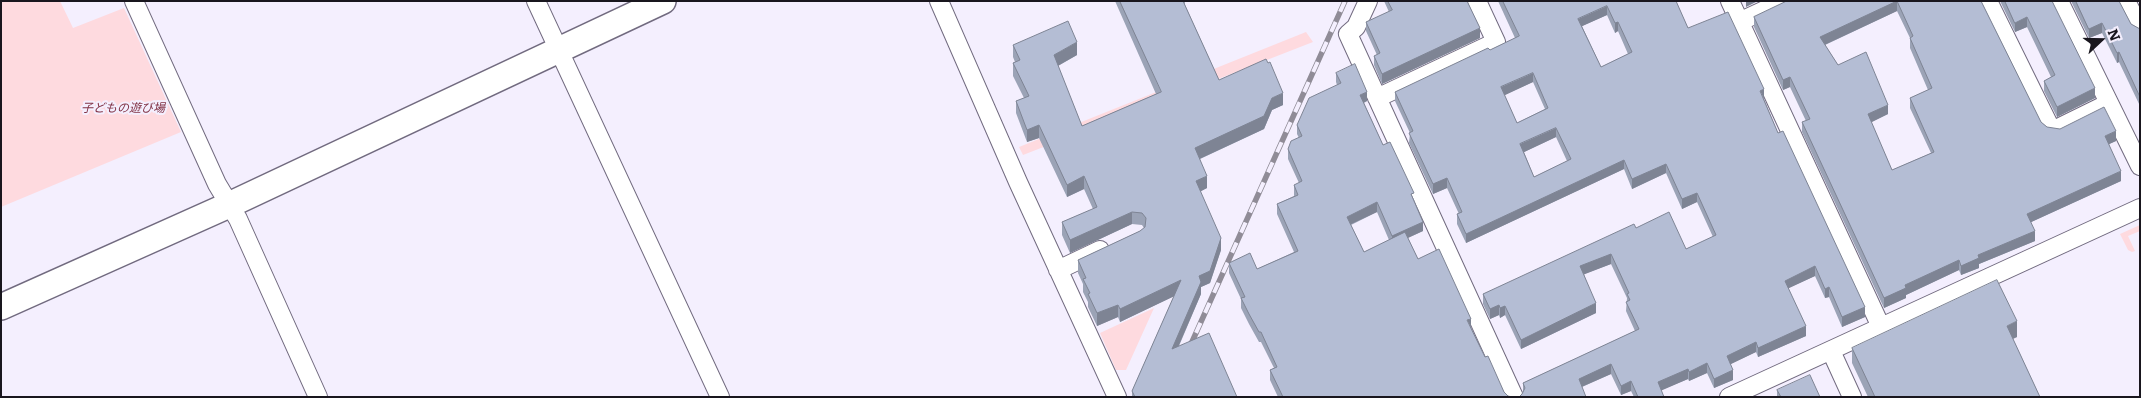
<!DOCTYPE html>
<meta charset="utf-8">
<style>
body{margin:0}
#map{position:relative;width:2141px;height:398px;overflow:hidden;background:#f4effe;font-family:Literata,serif}
canvas{display:block}
.frame{position:absolute;inset:0;border:2px solid #19161e;pointer-events:none}
.north{position:absolute;left:2076px;top:15px;width:50px;height:50px;-webkit-text-stroke:4px #f4effe;paint-order:stroke;rotate:69deg;font-size:14px;font-weight:700;line-height:20px;text-align:center;color:#19161e}
.north::after{content:'';display:block;margin:auto;width:18px;height:22px;background:#19161e;clip-path:polygon(50% 0,100% 100%,50% 72%,0 100%)}
</style>
<div id="map">
<canvas width="2141" height="398"></canvas>
<div class="frame"></div>
<div class="north">N</div>
</div>
<script>
const context = document.querySelector('canvas').getContext('2d');
context.lineJoin = 'round';
function paint(path, color) { context.fillStyle = color; context.fill(path, 'evenodd'); }
function strokePath(path, color, width, dash) { context.strokeStyle = color; context.lineWidth = width; context.lineCap = dash ? 'butt' : 'round'; context.setLineDash(dash || []); context.stroke(path); }
function drawText(font, color, halo, rows, align = 'center') {
  context.font = font + ' Literata,"Noto Sans JP",serif'; context.lineWidth = 4; context.setLineDash([]); context.textBaseline = 'middle'; context.strokeStyle = halo; context.fillStyle = color; for (const [text, x, y, turn = 0] of rows) {
    context.save(); context.translate(x, y); context.rotate((+turn || 0) * Math.PI / 180); context.textAlign = isNaN(turn) ? turn : align; if (halo) context.strokeText(text, 0, 0); context.fillText(text, 0, 0); context.restore();
  }
}
const green = new Path2D(`
 M 1,1 L 60,1 L 73,28 L 124,8 L 181,132 L 1,207 Z
 M 1306,32 L 1313,42 L 1023,155 L 1019,147 Z
 M 2140,225 L 2140,231 L 2128,236 L 2135,251 L 2132,252 L 2128,250 L 2120,234 Z
 M 1154,308 L 1126,370 L 1116,370 L 1100,333 Z`);
const street = new Path2D(`
 M 134,1 L 217,184 L 238,219 L 318,397
 M 536,1 L 720,397
 M 939,1 L 1018,182 L 1117,397
 M 1368,1 L 1356,27 L 1348,34 L 1514,397
 M 1730,1 L 1881,327
 M 1988,1 L 2050,127 L 2056,129 L 2109,103
 M 2059,1 L 2140,166
 M 2126,1 L 2140,28
 M 1739,22 L 1784,1
 M 1377,98 L 1496,42 L 1477,1
 M 1058,270 L 1100,250
 M 1831,351 L 1852,397
 M 1729,397 L 2140,208`);
const secondary = new Path2D(`
 M 1,307 L 229,205 L 663,1`);
const rail = new Path2D(`
 M 1187,353 L 1345,1`);
const wall = new Path2D(`
 M 1115,1 L 1185,1 L 1185,5 L 1219,80 L 1283,105 L 1272,110 L 1264,129 L 1200,159 L 1207,188 L 1200,191 L 1221,250 L 1210,283 L 1201,287 L 1201,294 L 1179,346 L 1237,397 L 1132,397 L 1132,391 L 1174,296 L 1120,322 L 1118,317 L 1097,326 L 1088,307 L 1088,302 L 1083,292 L 1083,284 L 1078,273 L 1078,260 L 1140,231 L 1144,228 L 1142,225 L 1132,224 L 1070,253 L 1062,235 L 1062,222 L 1093,209 L 1084,189 L 1067,197 L 1039,138 L 1027,142 L 1016,113 L 1016,101 L 1024,98 L 1013,76 L 1013,63 L 1015,62 L 1013,57 L 1013,45 L 1077,55 L 1058,66 L 1082,126 L 1156,94 Z
 M 1384,1 L 1467,1 L 1480,38 L 1382,84 L 1374,65 L 1374,56 L 1377,55 L 1366,31 L 1366,22 L 1389,12 Z
 M 1498,1 L 1676,1 L 1688,28 L 1764,99 L 1778,133 L 1865,317 L 1842,327 L 1829,297 L 1825,298 L 1815,276 L 1788,288 L 1806,336 L 1758,357 L 1756,352 L 1730,364 L 1733,380 L 1714,388 L 1707,373 L 1689,381 L 1688,379 L 1661,390 L 1664,397 L 1634,397 L 1631,391 L 1621,395 L 1611,374 L 1582,387 L 1522,394 L 1523,391 L 1523,383 L 1635,331 L 1626,311 L 1627,298 L 1611,264 L 1584,274 L 1596,313 L 1521,349 L 1505,315 L 1500,318 L 1499,315 L 1490,319 L 1483,304 L 1483,294 L 1636,228 L 1686,249 L 1713,237 L 1697,202 L 1682,209 L 1666,173 L 1632,189 L 1624,169 L 1466,243 L 1457,224 L 1457,214 L 1459,214 L 1447,188 L 1433,194 L 1409,143 L 1410,133 L 1395,101 L 1395,92 L 1490,50 L 1515,38 ZM 1607,15 L 1615,33 L 1618,31 L 1628,54 L 1601,67 L 1582,26 ZM 1533,82 L 1545,109 L 1517,123 L 1504,95 ZM 1556,137 L 1567,161 L 1534,177 L 1524,152 Z
 M 1787,1 L 1981,1 L 2041,122 L 2047,127 L 2116,141 L 2109,144 L 2121,181 L 2031,222 L 2035,241 L 1979,264 L 1979,268 L 1961,275 L 1959,270 L 1906,295 L 1906,298 L 1884,308 L 1802,132 L 1802,122 L 1806,121 L 1790,87 L 1783,90 L 1754,27 L 1754,17 ZM 1897,11 L 1910,38 L 1910,48 L 1928,90 L 1910,98 L 1910,108 L 1931,153 L 1892,170 L 1871,122 L 1888,114 L 1838,65 L 1825,45 Z
 M 2000,1 L 2052,1 L 2095,98 L 2057,117 L 2044,91 L 2044,81 L 2051,77 L 2027,27 L 2015,32 Z
 M 2071,1 L 2119,1 L 2131,24 L 2140,29 L 2140,106 L 2119,62 L 2117,63 L 2102,33 L 2089,38 Z
 M 1336,73 L 1367,101 L 1364,103 L 1383,145 L 1414,200 L 1423,231 L 1408,238 L 1418,259 L 1471,327 L 1485,357 L 1504,392 L 1508,396 L 1512,397 L 1278,397 L 1270,380 L 1270,370 L 1274,368 L 1261,342 L 1259,342 L 1249,324 L 1241,308 L 1241,299 L 1229,273 L 1229,263 L 1257,269 L 1294,252 L 1277,214 L 1277,204 L 1294,196 L 1294,185 L 1299,183 L 1288,159 L 1288,149 L 1299,138 L 1297,134 L 1297,125 L 1337,85 L 1336,82 ZM 1377,212 L 1389,240 L 1364,252 L 1351,225 Z
 M 2017,337 L 2013,339 L 2040,397 L 1868,397 L 1852,363 L 1852,348 Z
 M 1777,390 L 1820,397 L 1777,397 Z`);
const shadedWall = new Path2D(`
 M 1746,1 L 1758,1 L 1746,7 Z
 M 1897,1 L 1897,11 L 1820,47 L 1820,37 Z
 M 1607,6 L 1607,15 L 1578,28 L 1578,19 Z
 M 2027,17 L 2027,27 L 2015,32 L 2015,23 Z
 M 1618,22 L 1618,31 L 1615,33 L 1615,23 Z
 M 2102,23 L 2102,33 L 2089,38 L 2089,29 Z
 M 1480,28 L 1480,38 L 1382,84 L 1382,74 Z
 M 1077,42 L 1077,55 L 1054,68 L 1054,55 Z
 M 2119,52 L 2119,62 L 2117,63 L 2117,53 Z
 M 1533,73 L 1533,82 L 1501,97 L 1501,87 Z
 M 1790,77 L 1790,87 L 1783,90 L 1783,80 Z
 M 2095,88 L 2095,98 L 2057,117 L 2057,107 Z
 M 1764,89 L 1764,99 L 1760,91 Z
 M 1367,92 L 1367,101 L 1360,104 L 1360,95 Z
 M 1283,93 L 1283,105 L 1272,110 L 1264,129 L 1195,161 L 1195,148 L 1272,98 Z
 M 1888,105 L 1888,114 L 1868,124 L 1868,114 Z
 M 1039,125 L 1039,138 L 1027,142 L 1027,130 Z
 M 1556,128 L 1556,137 L 1520,154 L 1520,144 Z
 M 2116,131 L 2116,141 L 2105,146 L 2105,136 Z
 M 1624,160 L 1624,169 L 1466,243 L 1466,234 Z
 M 1666,164 L 1666,173 L 1632,189 L 1632,179 Z
 M 2121,171 L 2121,181 L 2027,224 L 2027,214 Z
 M 1084,176 L 1084,189 L 1067,197 L 1067,185 Z
 M 1207,176 L 1207,188 L 1196,194 L 1196,181 Z
 M 1447,178 L 1447,188 L 1433,194 L 1433,184 Z
 M 1697,193 L 1697,202 L 1682,209 L 1682,199 Z
 M 1377,202 L 1377,212 L 1347,226 L 1347,217 Z
 M 1132,212 L 1132,224 L 1070,253 L 1070,240 Z
 M 1423,222 L 1423,231 L 1392,245 L 1392,236 Z
 M 2035,231 L 2035,241 L 1979,264 L 1979,268 L 1961,275 L 1961,266 L 1978,255 Z
 M 1221,238 L 1221,250 L 1210,283 L 1201,287 L 1201,294 L 1172,361 L 1172,349 L 1199,276 Z
 M 1611,254 L 1611,264 L 1580,276 L 1580,266 Z
 M 1959,260 L 1959,270 L 1906,295 L 1906,298 L 1884,308 L 1884,298 L 1905,285 Z
 M 1815,266 L 1815,276 L 1785,290 L 1785,281 Z
 M 1181,280 L 1181,293 L 1120,322 L 1120,309 Z
 M 1829,287 L 1829,297 L 1825,298 L 1825,289 Z
 M 1596,303 L 1596,313 L 1521,349 L 1521,340 Z
 M 1118,305 L 1118,317 L 1097,326 L 1097,313 Z
 M 1499,305 L 1499,315 L 1490,319 L 1490,309 Z
 M 1505,306 L 1505,315 L 1500,318 L 1500,308 Z
 M 1865,307 L 1865,317 L 1842,327 L 1842,317 Z
 M 1471,319 L 1471,328 L 1467,320 Z
 M 2017,321 L 2017,337 L 2007,341 L 2007,326 Z
 M 1806,326 L 1806,336 L 1758,357 L 1758,348 Z
 M 1756,342 L 1756,352 L 1727,366 L 1727,356 Z
 M 1707,363 L 1707,373 L 1689,381 L 1689,372 Z
 M 1611,364 L 1611,374 L 1579,388 L 1579,379 Z
 M 1688,369 L 1688,379 L 1658,392 L 1658,382 Z
 M 1733,370 L 1733,380 L 1714,388 L 1714,379 Z
 M 1631,381 L 1631,391 L 1621,395 L 1621,386 Z`);
const building = new Path2D(`
 M 1120,1 L 1183,1 L 1219,80 L 1266,59 L 1268,63 L 1270,62 L 1283,93 L 1272,98 L 1264,116 L 1195,148 L 1207,176 L 1196,181 L 1221,238 L 1210,271 L 1199,276 L 1201,282 L 1172,349 L 1209,333 L 1237,397 L 1135,397 L 1132,391 L 1181,280 L 1120,309 L 1118,305 L 1097,313 L 1088,294 L 1090,293 L 1083,279 L 1086,278 L 1078,260 L 1140,231 L 1145,227 L 1146,218 L 1142,213 L 1132,212 L 1070,240 L 1062,222 L 1097,207 L 1084,176 L 1067,185 L 1039,125 L 1027,130 L 1016,101 L 1029,96 L 1013,63 L 1020,60 L 1013,45 L 1068,21 L 1077,42 L 1054,55 L 1082,126 L 1161,92 Z
 M 1388,1 L 1467,1 L 1480,28 L 1382,74 L 1374,56 L 1380,53 L 1366,22 L 1392,10 Z
 M 1503,1 L 1676,1 L 1688,28 L 1728,12 L 1764,89 L 1760,91 L 1778,133 L 1783,131 L 1865,307 L 1842,317 L 1829,287 L 1825,289 L 1815,266 L 1785,281 L 1806,326 L 1758,348 L 1756,342 L 1727,356 L 1733,370 L 1714,379 L 1707,363 L 1689,372 L 1688,369 L 1658,382 L 1664,397 L 1638,397 L 1631,381 L 1621,386 L 1611,364 L 1579,379 L 1586,397 L 1519,397 L 1522,394 L 1525,388 L 1523,383 L 1639,329 L 1626,302 L 1630,300 L 1627,294 L 1629,293 L 1611,254 L 1580,266 L 1596,303 L 1521,340 L 1505,306 L 1500,308 L 1499,305 L 1490,309 L 1483,294 L 1634,224 L 1636,228 L 1669,212 L 1686,249 L 1716,235 L 1697,193 L 1682,199 L 1666,164 L 1632,179 L 1624,160 L 1466,234 L 1457,214 L 1462,212 L 1447,178 L 1433,184 L 1409,133 L 1413,131 L 1395,92 L 1488,48 L 1490,50 L 1519,36 ZM 1607,6 L 1615,23 L 1618,22 L 1632,52 L 1601,67 L 1578,19 ZM 1533,73 L 1548,108 L 1517,123 L 1501,87 ZM 1556,128 L 1571,159 L 1534,177 L 1520,144 Z
 M 1787,1 L 1897,1 L 1820,37 L 1838,65 L 1866,52 L 1888,105 L 1868,114 L 1892,170 L 1934,152 L 1910,98 L 1932,88 L 1910,38 L 1913,36 L 1897,1 L 1981,1 L 2041,122 L 2047,127 L 2060,129 L 2104,107 L 2116,131 L 2105,136 L 2121,171 L 2027,214 L 2035,231 L 1978,255 L 1979,258 L 1961,266 L 1959,260 L 1905,285 L 1906,288 L 1884,298 L 1802,122 L 1810,119 L 1790,77 L 1783,80 L 1754,17 Z
 M 2005,1 L 2052,1 L 2095,88 L 2057,107 L 2044,81 L 2055,75 L 2027,17 L 2015,23 Z
 M 2076,1 L 2119,1 L 2131,24 L 2140,29 L 2140,97 L 2119,52 L 2117,53 L 2102,23 L 2089,29 Z
 M 1355,64 L 1367,92 L 1360,95 L 1383,145 L 1390,142 L 1414,193 L 1411,194 L 1423,222 L 1392,236 L 1377,202 L 1347,217 L 1364,252 L 1405,232 L 1418,259 L 1439,249 L 1471,319 L 1467,320 L 1485,357 L 1488,356 L 1504,392 L 1508,396 L 1512,397 L 1283,397 L 1270,370 L 1277,367 L 1261,332 L 1259,332 L 1249,314 L 1241,298 L 1245,297 L 1229,263 L 1250,253 L 1257,269 L 1298,251 L 1277,204 L 1298,195 L 1294,185 L 1302,181 L 1288,149 L 1291,141 L 1302,136 L 1297,125 L 1309,98 L 1341,83 L 1336,73 Z
 M 1997,280 L 2017,321 L 2007,326 L 2040,397 L 1875,397 L 1852,348 Z
 M 1810,375 L 1820,397 L 1781,397 L 1777,390 Z`);
const parkNames = [
 ["子どもの遊び場",123,108]
];
paint(green, '#fedadf');
strokePath(street, '#716a7f', 20);
strokePath(secondary, '#716a7f', 28);
strokePath(street, '#fff', 18);
strokePath(secondary, '#fff', 25);
strokePath(rail, '#908c97', 5.5);
strokePath(rail, '#f4effe', 4, [11]);
paint(wall, '#9ba3b6');
paint(shadedWall, '#7e8494');
paint(building, '#b4bdd4');
strokePath(building, '#7e8494', 1);
drawText('italic 12px', '#823346', '#f4effe', parkNames);
</script>
